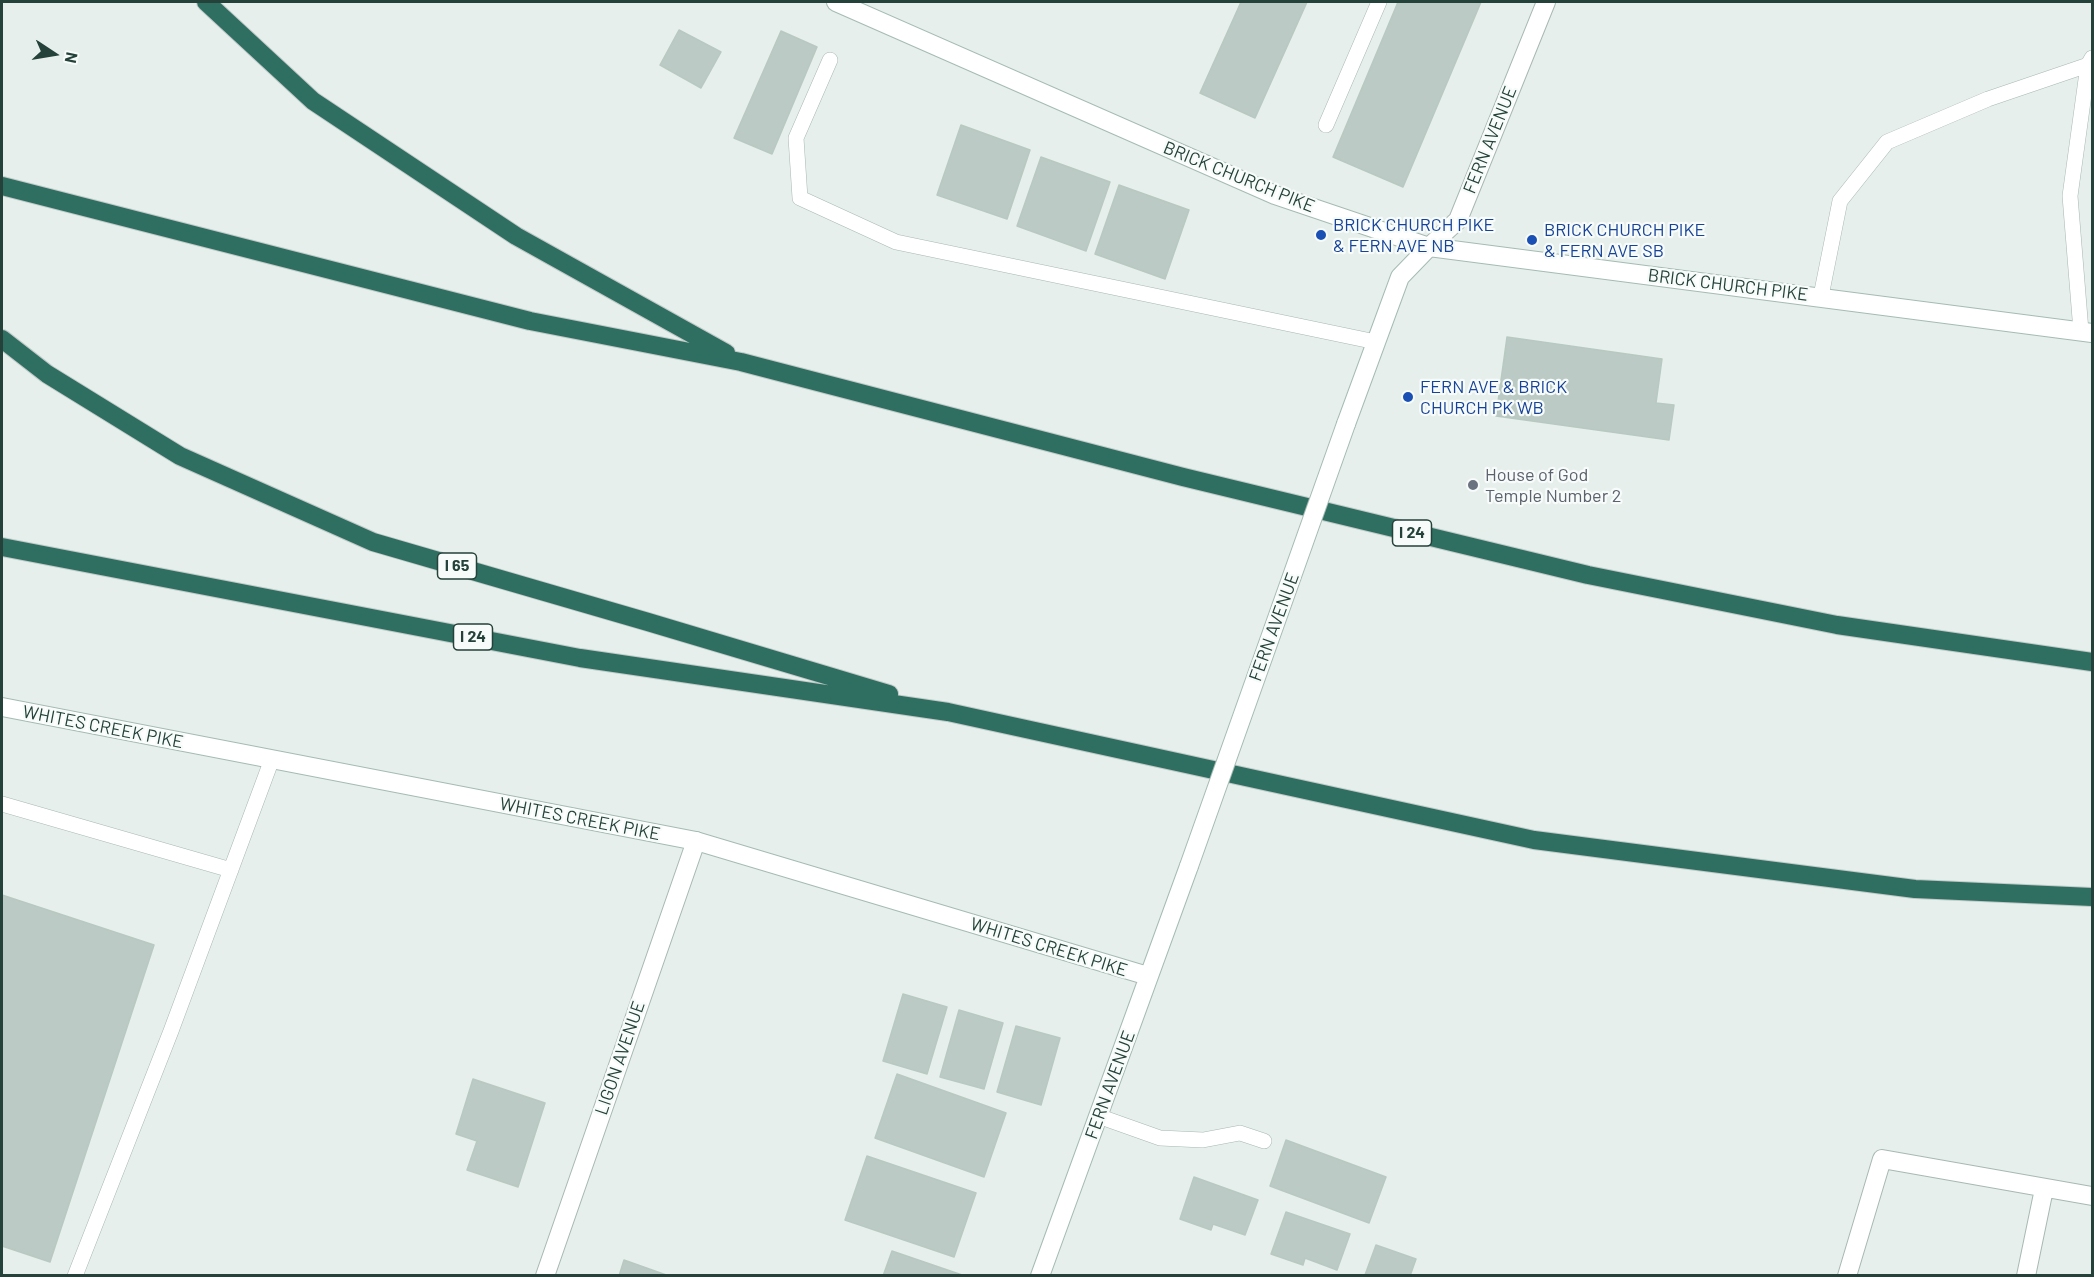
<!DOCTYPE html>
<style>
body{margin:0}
#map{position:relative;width:2094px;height:1277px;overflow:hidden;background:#e6efeb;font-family:Barlow,sans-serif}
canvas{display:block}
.frame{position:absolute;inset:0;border:3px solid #24423a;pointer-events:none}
.north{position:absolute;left:24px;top:24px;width:60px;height:60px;-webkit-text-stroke:4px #f7fbf9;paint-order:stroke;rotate:102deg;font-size:16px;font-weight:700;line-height:24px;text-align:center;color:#24423a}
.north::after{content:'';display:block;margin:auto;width:21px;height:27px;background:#24423a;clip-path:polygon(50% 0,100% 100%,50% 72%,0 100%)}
</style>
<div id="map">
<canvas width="2094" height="1277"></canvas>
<div class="frame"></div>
<div class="north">N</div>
</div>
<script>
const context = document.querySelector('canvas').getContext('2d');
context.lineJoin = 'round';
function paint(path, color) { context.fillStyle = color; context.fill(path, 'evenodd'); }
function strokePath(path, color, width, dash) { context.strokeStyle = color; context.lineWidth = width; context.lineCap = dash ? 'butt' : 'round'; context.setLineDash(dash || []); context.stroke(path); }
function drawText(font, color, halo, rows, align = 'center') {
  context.font = font + ' Barlow,sans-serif'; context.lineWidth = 4.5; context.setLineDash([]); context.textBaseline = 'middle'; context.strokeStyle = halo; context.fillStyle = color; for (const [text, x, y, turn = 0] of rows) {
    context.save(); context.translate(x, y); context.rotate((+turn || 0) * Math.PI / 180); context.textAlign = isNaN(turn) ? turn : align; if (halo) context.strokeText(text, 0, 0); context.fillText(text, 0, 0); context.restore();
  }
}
const building = new Path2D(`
 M 1241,2 L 1307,2 L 1255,118 L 1200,93 Z
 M 1398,2 L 1481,2 L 1403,187 L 1333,157 Z
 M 679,30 L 721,52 L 701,88 L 660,65 Z
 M 781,31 L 817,47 L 772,154 L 734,138 Z
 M 961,125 L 1030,150 L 1007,219 L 937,195 Z
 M 1041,157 L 1110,182 L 1086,251 L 1017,226 Z
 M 1119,185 L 1189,210 L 1165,279 L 1095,254 Z
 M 1507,337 L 1662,359 L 1656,403 L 1674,405 L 1669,440 L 1496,416 Z
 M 2,895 L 154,945 L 50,1262 L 2,1246 Z
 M 903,994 L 947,1007 L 927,1074 L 883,1061 Z
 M 959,1010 L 1003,1023 L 984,1089 L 940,1077 Z
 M 1016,1026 L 1060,1038 L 1041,1105 L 997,1092 Z
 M 897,1074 L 1006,1113 L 984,1177 L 875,1138 Z
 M 473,1079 L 545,1103 L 518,1187 L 467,1170 L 477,1141 L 456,1134 Z
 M 1286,1140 L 1386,1177 L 1369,1223 L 1270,1186 Z
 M 867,1156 L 976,1193 L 954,1257 L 845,1220 Z
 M 1194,1177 L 1258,1200 L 1245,1235 L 1213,1224 L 1211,1230 L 1180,1219 Z
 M 1286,1212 L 1350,1234 L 1337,1270 L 1305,1258 L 1303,1265 L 1271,1254 Z
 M 1376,1245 L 1416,1259 L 1410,1276 L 1365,1275 Z
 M 892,1251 L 965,1276 L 883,1276 Z
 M 624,1260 L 669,1276 L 619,1276 Z`);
const lane = new Path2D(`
 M 830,60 L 796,138 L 800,198 L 896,242 L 1376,342
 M 1326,125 L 1379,2
 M 1821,296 L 1840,201 L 1887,142 L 1988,99 L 2088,65
 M 2081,331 L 2070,196 L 2088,65 L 2092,58
 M 2,804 L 231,870
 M 1098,1116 L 1160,1138 L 1203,1140 L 1240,1133 L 1264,1141
 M 75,1276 L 171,1031 L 272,759`);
const street = new Path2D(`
 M 1429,247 L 1458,220 L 1546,2
 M 545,1276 L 696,841
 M 1847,1276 L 1882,1159 L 2092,1196
 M 2026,1276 L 2044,1189`);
const secondary = new Path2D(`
 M 836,2 L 1275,195 L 1429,247 L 2092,333
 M 1346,424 L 1400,277 L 1429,247
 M 2,707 L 696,841 L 1148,976
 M 1040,1276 L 1189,866`);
const highway = new Path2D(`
 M 206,2 L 313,101 L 516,236 L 726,353
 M 2,186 L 530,321 L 741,362 L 1183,477 L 1588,575 L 1837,625 L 2092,662
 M 2,339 L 47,374 L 180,456 L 373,542 L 648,622 L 889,694
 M 2,547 L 580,658 L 948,712 L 1534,840 L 1915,889 L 2092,897`);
const secondaryBridge = new Path2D(`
 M 1189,866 L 1346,424`);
const markers = [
 [1321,235,6,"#1a4fb4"],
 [1532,240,6,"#1a4fb4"],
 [1408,397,6,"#1a4fb4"],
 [1473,485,6,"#6b7280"]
];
const shields = [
 [1412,533,39],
 [457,566,39],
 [473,637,39]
];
const shieldNames = [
 ["I 24",1412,533],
 ["I 65",457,566],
 ["I 24",473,637]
];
const streetNames = [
 ["FERN AVENUE",1490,140,-68],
 ["BRICK CHURCH PIKE",1239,177,22],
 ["BRICK CHURCH PIKE",1728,285,7],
 ["FERN AVENUE",1274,627,-70],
 ["WHITES CREEK PIKE",103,727,11],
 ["WHITES CREEK PIKE",580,819,11],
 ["WHITES CREEK PIKE",1049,947,17],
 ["LIGON AVENUE",620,1058,-71],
 ["FERN AVENUE",1110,1085,-70]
];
const transitNames = [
 ["BRICK CHURCH PIKE",1333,225],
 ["& FERN AVE NB",1333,246],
 ["BRICK CHURCH PIKE",1544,230],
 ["& FERN AVE SB",1544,251],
 ["FERN AVE & BRICK",1420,387],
 ["CHURCH PK WB",1420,408]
];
const worshipNames = [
 ["House of God",1485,475],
 ["Temple Number 2",1485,496]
];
paint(building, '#bbcac4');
strokePath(building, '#b8c9c2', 1.5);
strokePath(lane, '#a8b8b2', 16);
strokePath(street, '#a8b8b2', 20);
strokePath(secondary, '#a4bbb3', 20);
strokePath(highway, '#c2cac8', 20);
strokePath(lane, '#fff', 15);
strokePath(street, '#fff', 18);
strokePath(secondary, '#fff', 18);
strokePath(highway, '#2f6f62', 18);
strokePath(secondaryBridge, '#a4bbb3', 20, []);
strokePath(secondaryBridge, '#fff', 18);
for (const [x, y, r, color] of markers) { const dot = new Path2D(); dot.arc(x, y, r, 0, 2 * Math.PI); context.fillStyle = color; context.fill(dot); strokePath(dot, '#f7fbf9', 2); }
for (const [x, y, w] of shields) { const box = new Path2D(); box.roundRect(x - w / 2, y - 13, w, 26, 4.5); context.fillStyle = '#f7fbf9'; context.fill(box); strokePath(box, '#24423a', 1.5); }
drawText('bold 16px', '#24423a', null, shieldNames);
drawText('18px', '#24423a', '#f7fbf9', streetNames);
drawText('18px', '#164399', '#f7fbf9', transitNames, 'left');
drawText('18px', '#5b616d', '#f7fbf9', worshipNames, 'left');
</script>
